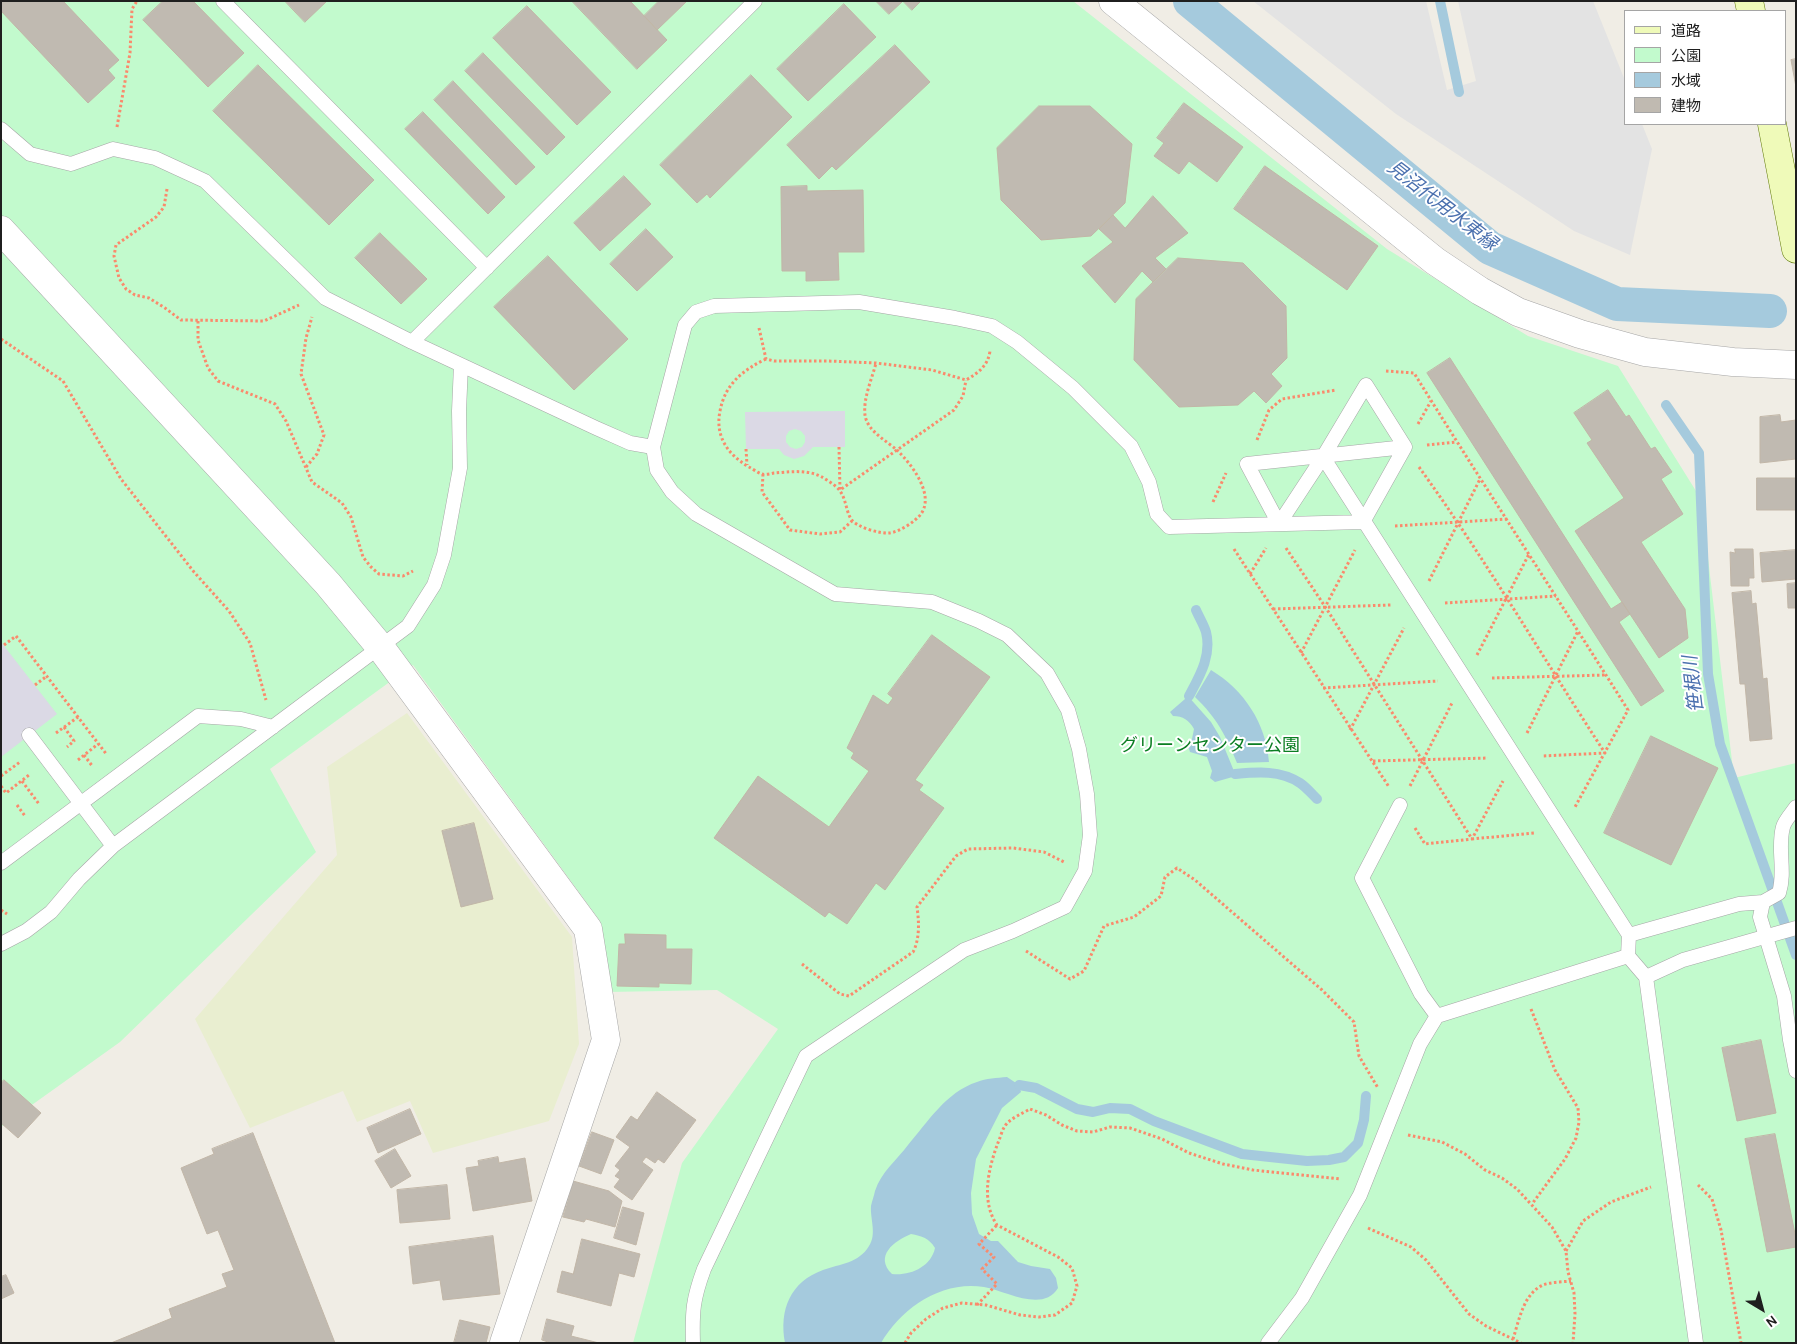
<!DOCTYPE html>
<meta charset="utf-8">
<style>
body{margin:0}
#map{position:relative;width:1797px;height:1344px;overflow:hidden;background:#f0ede5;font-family:Karla,"Noto Sans JP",sans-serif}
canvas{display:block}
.frame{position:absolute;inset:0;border:2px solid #1f1f1f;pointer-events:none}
.legend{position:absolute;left:1624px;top:10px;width:162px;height:115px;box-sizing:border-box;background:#fff;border:1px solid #a5a5a5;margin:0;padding:6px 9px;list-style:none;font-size:15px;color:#1f1f1f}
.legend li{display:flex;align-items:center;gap:10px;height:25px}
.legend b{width:25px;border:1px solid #a5a5a5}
.north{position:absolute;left:1737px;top:1284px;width:50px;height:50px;-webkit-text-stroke:4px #fff;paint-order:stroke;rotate:143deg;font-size:14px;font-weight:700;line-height:20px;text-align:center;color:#1f1f1f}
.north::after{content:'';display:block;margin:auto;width:18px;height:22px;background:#1f1f1f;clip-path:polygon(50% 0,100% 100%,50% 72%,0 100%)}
</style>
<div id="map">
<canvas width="1797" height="1344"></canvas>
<div class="frame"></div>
<ul class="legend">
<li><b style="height:6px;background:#effab9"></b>道路</li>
<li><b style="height:14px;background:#c2facd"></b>公園</li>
<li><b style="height:14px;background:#a5cadd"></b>水域</li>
<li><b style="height:14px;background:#c0bab1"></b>建物</li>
</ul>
<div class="north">N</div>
</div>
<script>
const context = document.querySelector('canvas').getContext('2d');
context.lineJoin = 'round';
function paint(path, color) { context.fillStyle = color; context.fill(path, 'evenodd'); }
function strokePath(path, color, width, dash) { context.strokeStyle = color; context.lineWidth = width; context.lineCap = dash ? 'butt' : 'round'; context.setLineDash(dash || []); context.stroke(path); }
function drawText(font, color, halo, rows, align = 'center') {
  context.font = font + ' Karla,"Noto Sans JP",sans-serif'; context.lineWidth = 4; context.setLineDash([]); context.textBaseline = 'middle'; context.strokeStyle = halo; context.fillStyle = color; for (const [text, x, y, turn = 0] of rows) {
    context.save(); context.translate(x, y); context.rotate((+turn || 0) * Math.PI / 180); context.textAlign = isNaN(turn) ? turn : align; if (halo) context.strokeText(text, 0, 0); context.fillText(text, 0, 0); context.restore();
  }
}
const farmland = new Path2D(`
 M 407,713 L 572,937 L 579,1044 L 549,1121 L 433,1153 L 410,1101 L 357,1122 L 343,1091 L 250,1128 L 195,1019 L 337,855 L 327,767 Z`);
const park = new Path2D(`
 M 1,1 L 1073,1 L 1387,249 L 1528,336 L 1618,366 L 1701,499 L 1734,778 L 1796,763 L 1796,1343 L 633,1343 L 682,1163 L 778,1029 L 717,990 L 608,992 L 600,921 L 413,665 L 270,769 L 316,852 L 120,1042 L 1,1127 Z`);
const parking = new Path2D(`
 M 1253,1 L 1426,1 L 1447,90 L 1476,81 L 1458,1 L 1593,1 L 1626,83 L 1626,124 L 1642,124 L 1652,149 L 1630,255 L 1574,231 L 1396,114 Z`);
const plaza = new Path2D(`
 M 845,411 L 845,447 L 813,447 L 804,456 L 794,459 L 784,455 L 779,449 L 746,449 L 745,412 ZM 795,429 L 801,431 L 805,436 L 805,442 L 802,447 L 796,449 L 790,447 L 786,442 L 786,436 L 789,431 Z
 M 1,642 L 57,714 L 1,757 Z`);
const water = new Path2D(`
 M 1211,670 C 1244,690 1266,723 1269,762 L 1237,763 C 1226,736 1217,718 1195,697 Z
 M 1187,695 L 1211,722 L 1220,737 L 1236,776 L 1215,782 L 1210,778 L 1212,771 L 1207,757 L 1190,752 L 1188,746 L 1192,739 L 1194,729 C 1189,720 1183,716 1173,716 L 1170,712 L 1185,699 Z
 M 1007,1077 L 1019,1085 L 1021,1092 L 1002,1108 L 976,1159 L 971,1193 L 972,1214 L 979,1234 L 991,1241 L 998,1241 L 1018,1262 L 1031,1266 L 1050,1269 L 1056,1278 L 1058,1288 C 1043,1313 1006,1291 984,1287 C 942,1280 901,1308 881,1343 L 785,1343 C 779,1310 790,1282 823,1270 C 840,1264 859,1263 869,1246 C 877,1234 870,1219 871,1206 C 872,1201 874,1196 875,1191 C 881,1172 897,1160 908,1145 C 928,1122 946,1092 977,1082 C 986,1078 997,1078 1007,1077 ZM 911,1234 C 922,1236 929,1238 935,1248 C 931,1267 910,1276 892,1274 C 874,1256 894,1241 911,1234 Z`);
const stream = new Path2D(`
 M 1440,1 L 1459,92
 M 1666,405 L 1699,453 L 1708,674 L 1720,744 L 1796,955
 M 1189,696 C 1199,677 1212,656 1206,632 C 1204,625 1199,617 1196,610
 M 1235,774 C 1258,772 1280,770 1300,783 C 1306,787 1312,794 1317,799
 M 1019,1085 L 1036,1088 L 1077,1109 L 1093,1112 L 1110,1108 L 1130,1109 L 1154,1121 L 1242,1154 L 1307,1161 L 1329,1160 L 1344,1157 L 1358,1143 L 1364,1120 L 1366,1096`);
const canal = new Path2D(`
 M 1190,1 L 1490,248 L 1617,304 L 1770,311`);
const building = new Path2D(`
 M 1,1 L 63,1 L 119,60 L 108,70 L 115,78 L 88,103 L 1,11 Z
 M 163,1 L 193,1 L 244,53 L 208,87 L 143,20 Z
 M 285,1 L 327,1 L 305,22 Z
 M 572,1 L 630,1 L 667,40 L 637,69 Z
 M 659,1 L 687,1 L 657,30 L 644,16 Z
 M 876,1 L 903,1 L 889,14 Z
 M 903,1 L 921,1 L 912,10 Z
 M 844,4 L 876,37 L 808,101 L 777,69 Z
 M 527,6 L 611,92 L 577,125 L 493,38 Z
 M 895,45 L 930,82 L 836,170 L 832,166 L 819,179 L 787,145 Z
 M 483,53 L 565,137 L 547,155 L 465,71 Z
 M 1796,59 L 1796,87 L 1791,60 Z
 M 258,65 L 374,180 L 329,225 L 213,111 Z
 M 751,75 L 792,117 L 710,198 L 707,194 L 697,203 L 660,165 Z
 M 453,81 L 535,167 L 516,185 L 434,100 Z
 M 1184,103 L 1243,147 L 1217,182 L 1189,161 L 1179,174 L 1154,156 L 1164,143 L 1157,138 Z
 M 1039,106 L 1090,106 L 1132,144 L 1125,203 L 1091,236 L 1041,240 L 1001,200 L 997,148 Z
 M 423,112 L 505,197 L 488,214 L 405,129 Z
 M 1265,166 L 1378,246 L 1347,290 L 1234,209 Z
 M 624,176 L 651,204 L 600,251 L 574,223 Z
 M 807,186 L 807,191 L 863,190 L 864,252 L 838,252 L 839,280 L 806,281 L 806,271 L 782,271 L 781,187 Z
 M 1153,196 L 1188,233 L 1155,258 L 1166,269 L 1153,282 L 1142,271 L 1115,303 L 1082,266 L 1113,242 L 1099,229 L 1113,215 L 1125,228 Z
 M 646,229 L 673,257 L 637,291 L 610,264 Z
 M 380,233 L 427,279 L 401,304 L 355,258 Z
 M 548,256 L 628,339 L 574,390 L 494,307 Z
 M 1178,258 L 1243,263 L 1286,306 L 1287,358 L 1271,374 L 1282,386 L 1266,403 L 1254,391 L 1238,405 L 1179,407 L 1134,360 L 1136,299 Z
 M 1450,358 L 1611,609 L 1622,602 L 1630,614 L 1619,622 L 1664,691 L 1641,706 L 1427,373 Z
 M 1608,390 L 1626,417 L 1629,415 L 1651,449 L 1655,447 L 1672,472 L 1661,479 L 1683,514 L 1641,542 L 1685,609 L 1688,638 L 1659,658 L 1575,531 L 1624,498 L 1587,443 L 1592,440 L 1574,413 Z
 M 1780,415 L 1781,422 L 1796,420 L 1796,459 L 1760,463 L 1760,417 Z
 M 1757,478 L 1796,478 L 1796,510 L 1757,510 Z
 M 1735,549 L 1753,549 L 1754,578 L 1749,578 L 1749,586 L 1731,586 L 1730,552 L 1735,553 Z
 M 1796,550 L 1796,579 L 1762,582 L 1760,553 Z
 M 1796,583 L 1796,608 L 1788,608 L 1787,584 Z
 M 1751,591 L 1752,604 L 1756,603 L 1763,679 L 1767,678 L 1772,739 L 1750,741 L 1745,684 L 1740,684 L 1732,593 Z
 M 932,635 L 990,677 L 915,780 L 923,785 L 919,790 L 944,808 L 885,890 L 876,883 L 847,924 L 829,912 L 825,917 L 714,838 L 758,776 L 829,827 L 869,771 L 851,758 L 854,753 L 847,748 L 873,695 L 888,705 L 893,698 L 888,694 Z
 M 1651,736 L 1718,768 L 1671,865 L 1604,833 Z
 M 474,823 L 493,899 L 461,907 L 442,831 Z
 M 625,934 L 666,935 L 666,949 L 692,949 L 691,984 L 659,983 L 659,987 L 617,986 L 619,944 L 625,944 Z
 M 1761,1040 L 1776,1113 L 1737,1121 L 1722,1048 Z
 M 4,1080 L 41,1113 L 18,1138 L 1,1123 L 1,1083 Z
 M 657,1092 L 696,1120 L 664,1163 L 658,1159 L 655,1163 L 646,1157 L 642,1162 L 653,1170 L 632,1200 L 614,1187 L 620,1179 L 615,1176 L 620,1170 L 615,1166 L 630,1147 L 616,1137 L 631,1116 L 637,1120 Z
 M 410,1109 L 421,1134 L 378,1153 L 367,1128 Z
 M 592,1132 L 614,1140 L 601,1174 L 579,1166 Z
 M 253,1133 L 335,1343 L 111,1343 L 172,1318 L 169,1309 L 227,1287 L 222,1274 L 234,1270 L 218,1230 L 207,1234 L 181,1168 L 214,1154 L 212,1149 Z
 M 1775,1134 L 1796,1239 L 1796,1247 L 1767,1252 L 1745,1139 Z
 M 395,1149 L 411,1176 L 391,1188 L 375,1161 Z
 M 498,1157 L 499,1163 L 525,1158 L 532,1201 L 473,1211 L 466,1168 L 479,1166 L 478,1161 Z
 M 573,1181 L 609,1191 L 622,1201 L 615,1227 L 586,1219 L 584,1222 L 563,1217 Z
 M 447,1185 L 450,1219 L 400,1223 L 397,1190 Z
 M 623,1207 L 644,1213 L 636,1245 L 614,1238 Z
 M 493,1236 L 500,1294 L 443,1300 L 440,1280 L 413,1284 L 409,1247 Z
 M 582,1239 L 640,1254 L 634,1277 L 619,1273 L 611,1306 L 557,1292 L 562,1271 L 573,1274 Z
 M 6,1275 L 14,1293 L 1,1299 L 1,1277 Z
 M 547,1319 L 574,1326 L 571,1336 L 599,1343 L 551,1343 L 542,1340 Z
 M 460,1320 L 490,1327 L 486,1343 L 454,1343 Z`);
const path = new Path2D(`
 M 117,127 L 130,53 L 132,9 L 137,1
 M 167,189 L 164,207 L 156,217 L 116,245 L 114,256 L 119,278 L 126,289 L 135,295 L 149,298 L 165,308 L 181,320 L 264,321 L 299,305
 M 198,321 L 198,340 L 208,368 L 218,381 L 275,404 L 286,421 L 312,482 L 342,503 L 351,517 L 363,557 L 371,567 L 379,574 L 403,576 L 413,571
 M 759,328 L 766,359 L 774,361 L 828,361 L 876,363 L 932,370 L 966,380 C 978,373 988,366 990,351
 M 1,339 L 63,381 L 121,479 L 194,572 L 229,611 L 250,643 L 266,700
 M 766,359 C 743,370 725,384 720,411 C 715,436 727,454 749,467 C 753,469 758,473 762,474 C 765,475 770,474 774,473 C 789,472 807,469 822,477 C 827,480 837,486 840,491 C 846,499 846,511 851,519 C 856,527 880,534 889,533 C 899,532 915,522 921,514 C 935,494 911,464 898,451 C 887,441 867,431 865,415 C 863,398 872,379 876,363
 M 1386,371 L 1414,373 C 1484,486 1557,597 1628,710 L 1575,807
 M 1418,424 L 1431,401
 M 1257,440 L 1269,410 L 1282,399 L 1336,390
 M 1427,445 L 1456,442
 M 839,447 L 840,490 L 954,410 L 963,396 L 966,380
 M 746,449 L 747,465
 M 306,467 L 317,454 L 324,435 L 301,374 L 306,338 L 312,317
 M 1419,467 C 1486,560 1543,658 1605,753 L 1542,756
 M 763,474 L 762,492 L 790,530 L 820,534 L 840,532 L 852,521
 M 1213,502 L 1226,473
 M 1395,526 L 1507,519
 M 1286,548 L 1326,608 L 1472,839 L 1535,833
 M 1234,549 L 1389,787
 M 1250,574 L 1266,548
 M 1429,581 L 1480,479
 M 1445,603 L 1556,596
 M 1273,609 L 1391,605
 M 4,645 L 16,636 L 107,755
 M 1301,653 L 1355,550
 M 1477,655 L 1529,554
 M 1492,678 L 1606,675
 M 35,685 L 47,676
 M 1323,688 L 1438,681
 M 64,727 L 74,741 L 67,747
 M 1350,730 L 1404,628
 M 56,733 L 78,717
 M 1527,733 L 1578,631
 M 84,755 L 93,767
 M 78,760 L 98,744
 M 1373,761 L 1488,758
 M 1,776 L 20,762
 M 22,781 L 39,804
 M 1,786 L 6,793 L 29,775
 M 1410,786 L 1452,703
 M 17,805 L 25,816
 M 1415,828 L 1425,844 L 1472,839 L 1503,781
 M 1,910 L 7,914
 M 1026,951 L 1070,979 L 1084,971 L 1104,926 L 1134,917 L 1161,896 L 1165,877 L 1177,868 L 1195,880 L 1322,990 L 1354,1022 L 1359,1056 L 1378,1088
 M 802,964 L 840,994 L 849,996 L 913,952 C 920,939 919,921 917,907 L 956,856 L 968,849 L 1013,848 L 1044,852 L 1064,862
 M 1531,1009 L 1555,1070 L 1578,1108 L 1579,1122 L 1576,1138 L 1565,1159 L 1532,1204
 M 1408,1135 L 1442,1142 L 1465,1154 L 1485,1170 L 1502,1178 L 1517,1189 L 1552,1227 L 1566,1251 L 1568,1272 L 1574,1293 L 1575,1314 L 1573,1343
 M 1698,1185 L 1712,1199 L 1721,1230 L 1741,1343
 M 1368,1228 L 1411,1247 L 1426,1260 L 1469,1314 L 1486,1326 L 1521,1343
 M 1566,1251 L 1583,1221 L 1611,1202 L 1651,1187
 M 977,1305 L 997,1284 L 982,1269 L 994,1257 L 979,1244 L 997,1225
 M 1513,1339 C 1519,1321 1523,1294 1543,1285 C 1551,1282 1562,1282 1571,1281
 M 905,1343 L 911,1333 L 926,1319 L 943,1308 L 962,1303 L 986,1305 L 1020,1315 L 1039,1317 L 1055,1315 L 1072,1303 L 1077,1286 L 1072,1268 L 1058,1257 L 997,1225 C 980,1200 989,1166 999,1140 C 1001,1136 1002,1130 1005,1126 C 1009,1119 1023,1113 1030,1109 L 1046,1115 L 1062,1125 L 1077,1131 L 1093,1132 L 1110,1127 L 1130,1128 L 1162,1139 L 1189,1153 L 1223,1164 L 1253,1170 L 1341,1179`);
const lane = new Path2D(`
 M 223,1 L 487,268
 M 1,129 L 30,154 L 71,164 L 113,149 L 155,158 L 205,181 L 325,298 L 412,342 L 596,428 L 630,443 L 653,447
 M 412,342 L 755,1
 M 1323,457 L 1629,935 L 1628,956 L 1646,977 L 1696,1343
 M 29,735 L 113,846
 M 1400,805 L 1362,878 L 1421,994 L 1437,1016
 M 1796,807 C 1792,813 1785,820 1783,827 C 1777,849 1786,871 1779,893 L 1763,902 L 1760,917 L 1784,996 L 1790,1040 L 1796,1071
 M 1,863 L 198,716 L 241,719 L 273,727
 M 1629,935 L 1739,904 L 1763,902
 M 1,944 L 26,931 L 51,912 L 79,879 L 113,846 L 408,626 L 434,585 L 444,555 L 460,468 L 459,411 L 461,365
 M 1646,977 L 1683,960 L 1796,928
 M 693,1343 C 692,1311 693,1299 704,1269 L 806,1056 L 964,950 L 1013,931 L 1065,907 L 1085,871 L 1090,835 L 1087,794 L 1079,749 L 1068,710 L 1047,673 L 1007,635 L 979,621 L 932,602 L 835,594 L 696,514 L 672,492 L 657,470 L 653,447 L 685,325 L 696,312 L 714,306 L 859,302 L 955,318 L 992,326 L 1017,342 L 1073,388 L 1131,446 L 1149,482 L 1157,514 L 1169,527 C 1234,525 1299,524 1363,522 L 1405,447 L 1247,464 L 1279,524 L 1323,457 L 1366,385 L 1405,447
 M 1268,1343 L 1302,1298 L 1360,1195 L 1420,1044 L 1437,1016 L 1628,956`);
const street = new Path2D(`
 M 1113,1 L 1435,261 L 1480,291 L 1518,312 L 1580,334 L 1645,352 L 1733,362 L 1796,365
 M 1,230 L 328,584 L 381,648 L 588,929 L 606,1040 L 504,1343`);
const secondary = new Path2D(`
 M 1749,1 L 1751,11
 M 1772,124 L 1796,249`);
const parkNames = [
 ["グリーンセンター公園",1210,746]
];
const waterNames = [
 ["見沼代用水東縁",1442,206,38],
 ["笹根川",1694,684,-97]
];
paint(farmland, '#e9eed0');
paint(park, '#c2facd');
paint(parking, '#e3e3e3');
paint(plaza, '#dbd9e5');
paint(water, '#a5cadd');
strokePath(stream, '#a5cadd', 10);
strokePath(canal, '#a5cadd', 34);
paint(building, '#c0bab1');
strokePath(building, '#c1b6a7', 1);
strokePath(lane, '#a6a6a6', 15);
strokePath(street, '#a6a6a6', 29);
strokePath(secondary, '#5e7705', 29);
strokePath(path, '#fa8a6c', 3, [2.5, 2.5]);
strokePath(lane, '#fff', 14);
strokePath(street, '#fff', 28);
strokePath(secondary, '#effab9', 28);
drawText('18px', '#0b7e22', '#fff', parkNames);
drawText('italic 19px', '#4b71af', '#fff', waterNames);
</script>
